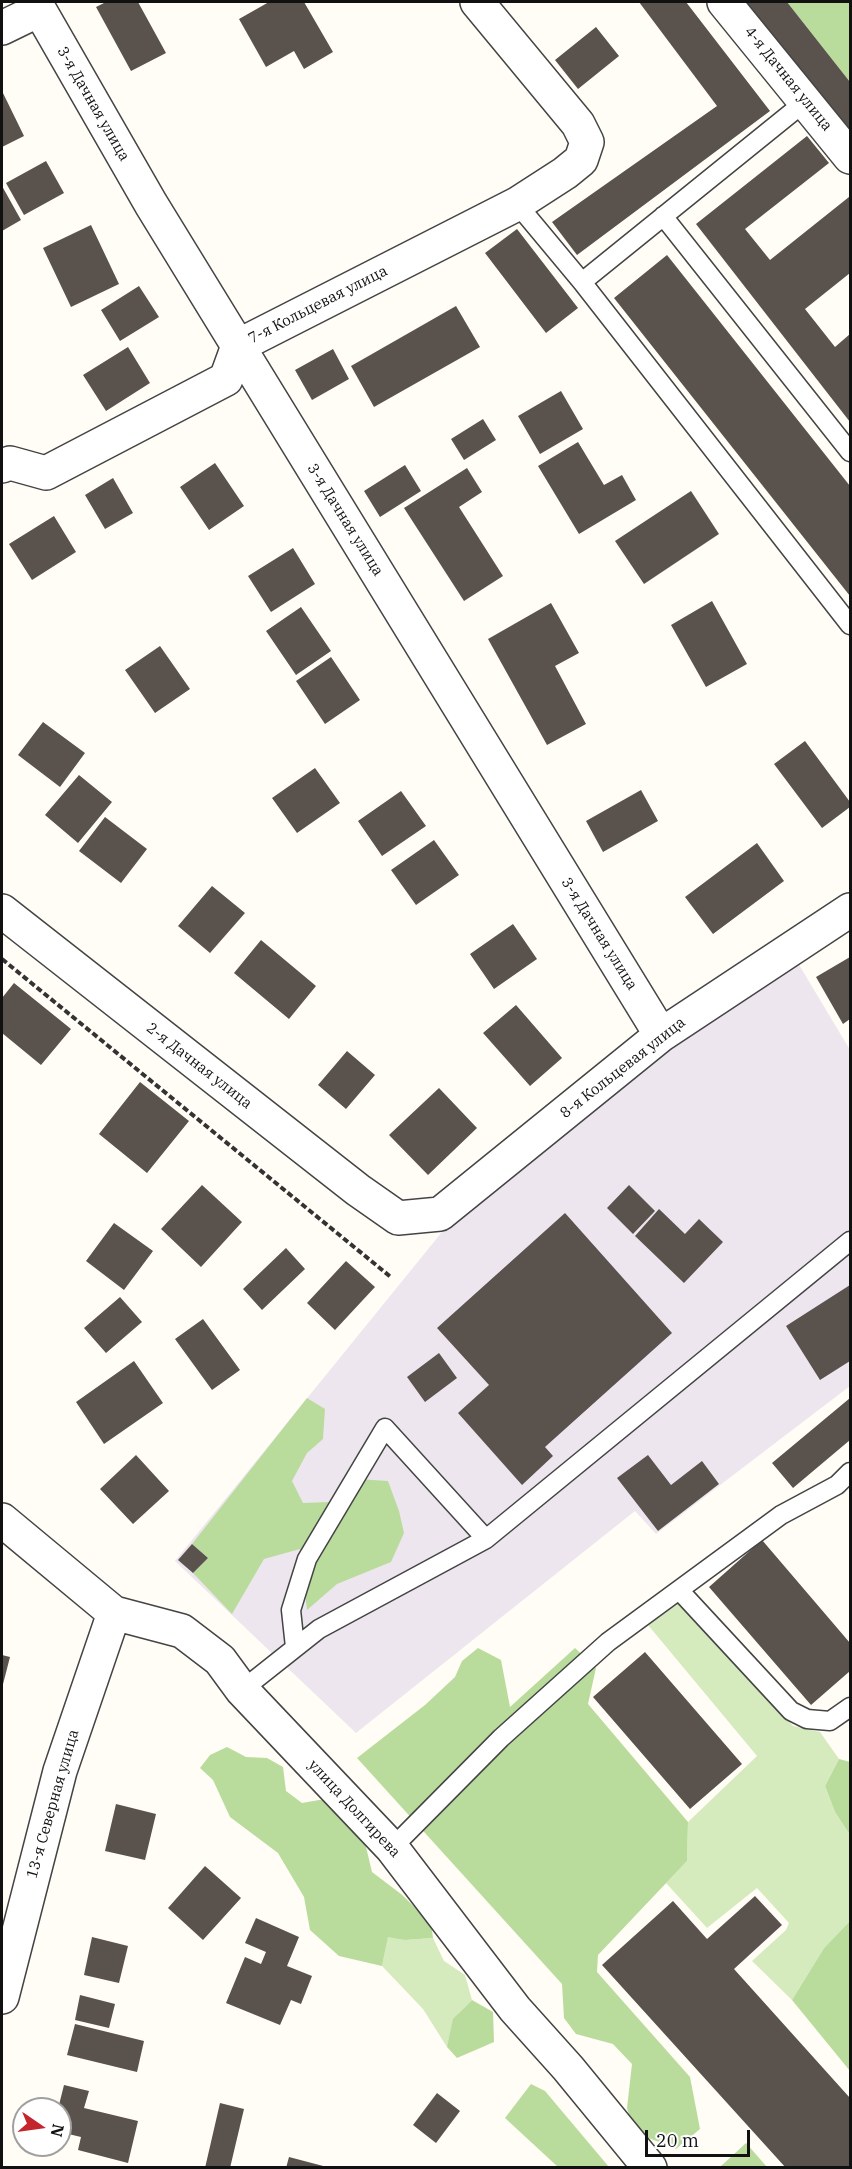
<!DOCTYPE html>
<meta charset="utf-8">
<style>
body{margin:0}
#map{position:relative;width:852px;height:2169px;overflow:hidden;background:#fffdf5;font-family:"IBM Plex Serif",serif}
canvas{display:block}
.frame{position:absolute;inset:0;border:3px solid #111;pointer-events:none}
.north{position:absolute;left:12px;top:2097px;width:60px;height:60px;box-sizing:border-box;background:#fff;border:2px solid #a0a0a0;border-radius:50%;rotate:103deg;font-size:16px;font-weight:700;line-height:24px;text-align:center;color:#111}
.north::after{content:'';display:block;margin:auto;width:21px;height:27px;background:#c4262e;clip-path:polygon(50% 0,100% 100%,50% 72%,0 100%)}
.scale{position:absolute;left:645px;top:2130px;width:105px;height:27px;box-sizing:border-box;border:3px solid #111;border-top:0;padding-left:8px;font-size:18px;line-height:21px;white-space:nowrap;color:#111;-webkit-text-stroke:4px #fff;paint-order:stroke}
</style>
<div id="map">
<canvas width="852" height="2169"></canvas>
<div class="frame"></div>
<div class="north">N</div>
<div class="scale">20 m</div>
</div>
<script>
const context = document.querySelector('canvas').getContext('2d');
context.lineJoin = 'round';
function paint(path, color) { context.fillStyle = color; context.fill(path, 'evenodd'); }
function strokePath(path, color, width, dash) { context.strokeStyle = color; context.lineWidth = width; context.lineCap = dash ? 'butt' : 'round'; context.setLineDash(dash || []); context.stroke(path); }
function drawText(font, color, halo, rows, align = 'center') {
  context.font = font + ' "IBM Plex Serif",serif'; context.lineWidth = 6; context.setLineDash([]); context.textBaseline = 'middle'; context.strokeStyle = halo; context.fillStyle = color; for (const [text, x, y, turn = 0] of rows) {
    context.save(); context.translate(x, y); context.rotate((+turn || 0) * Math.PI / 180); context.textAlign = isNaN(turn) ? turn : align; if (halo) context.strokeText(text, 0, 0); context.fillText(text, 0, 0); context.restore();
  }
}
const industrial = new Path2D(`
 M 792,953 L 850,1050 L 850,1386 L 656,1534 L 635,1511 L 356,1733 L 175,1561 L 446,1227 Z`);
const green = new Path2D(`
 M 679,1603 L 793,1726 L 820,1732 L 839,1759 L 825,1786 L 835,1812 L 850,1835 L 850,1921 L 824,1948 L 792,2000 L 752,1961 L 786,1930 L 789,1923 L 757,1888 L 707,1928 L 666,1883 L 687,1861 L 688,1822 L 757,1756 L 648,1625 Z
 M 388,1936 L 405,1940 L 433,1938 L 444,1961 L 465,1975 L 472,2000 L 459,2013 L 447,2047 L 423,2009 L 382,1966 Z`);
const forest = new Path2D(`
 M 787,2 L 850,2 L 850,82 Z
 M 307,1398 L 325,1409 L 323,1439 L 307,1453 L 292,1481 L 303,1503 L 329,1502 L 343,1478 L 388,1481 L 399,1511 L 404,1533 L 391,1562 L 337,1584 L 307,1610 L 300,1549 L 264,1559 L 232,1614 L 193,1573 L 208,1558 L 192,1544 Z
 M 478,1648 L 501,1660 L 510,1707 L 575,1648 L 596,1668 L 588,1704 L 688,1822 L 687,1861 L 598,1955 L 597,1972 L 690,2077 L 700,2129 L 676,2149 L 634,2132 L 627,2108 L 632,2064 L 613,2044 L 576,2034 L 564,2018 L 562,1984 L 357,1758 L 425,1705 L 455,1677 L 462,1661 Z
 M 227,1747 L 246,1757 L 267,1758 L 283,1767 L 286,1791 L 302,1803 L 319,1800 L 333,1800 L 356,1824 L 366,1847 L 372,1872 L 401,1894 L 431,1923 L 433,1938 L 405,1940 L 388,1937 L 382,1966 L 339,1956 L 310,1930 L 304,1897 L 278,1853 L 230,1817 L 213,1780 L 200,1768 L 210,1755 Z
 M 839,1759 L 850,1762 L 850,1835 L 835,1812 L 825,1786 Z
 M 850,1921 L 850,2071 L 792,2000 L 824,1948 Z
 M 472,2000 L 493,2012 L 494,2042 L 457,2058 L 447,2047 L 453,2019 Z
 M 531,2084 L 545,2091 L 609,2167 L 558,2167 L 505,2118 Z
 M 746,2143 L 767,2167 L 720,2167 Z`);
const building = new Path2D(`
 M 106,2 L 138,2 L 166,53 L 131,71 L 96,7 Z
 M 269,2 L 304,2 L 333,52 L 304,69 L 294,51 L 266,67 L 239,19 Z
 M 639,2 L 686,2 L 770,111 L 577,255 L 552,222 L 717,106 Z
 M 744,2 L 787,2 L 850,82 L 850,134 Z
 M 596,27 L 619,56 L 578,89 L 555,60 Z
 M 2,91 L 24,136 L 2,147 Z
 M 807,136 L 829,163 L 745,229 L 770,260 L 849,197 L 850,199 L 850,273 L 805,309 L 835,347 L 850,334 L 850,422 L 696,224 Z
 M 46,161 L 64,193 L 24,215 L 6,183 Z
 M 2,186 L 21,220 L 2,231 Z
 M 91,225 L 119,284 L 71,307 L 43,248 Z
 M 517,229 L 578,308 L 546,333 L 485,253 Z
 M 667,255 L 850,486 L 850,596 L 614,298 Z
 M 139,286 L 159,317 L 120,341 L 101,310 Z
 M 456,306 L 480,347 L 374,407 L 351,366 Z
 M 128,347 L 150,383 L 106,411 L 83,375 Z
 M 333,349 L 349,379 L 312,400 L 295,370 Z
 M 561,391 L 583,429 L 540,454 L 518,416 Z
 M 483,419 L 496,440 L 464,460 L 451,439 Z
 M 578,442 L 604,485 L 622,475 L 636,500 L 579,534 L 538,466 Z
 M 215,463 L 244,506 L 209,530 L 180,487 Z
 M 405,465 L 421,491 L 380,517 L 364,491 Z
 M 467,468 L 482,492 L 459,507 L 503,576 L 464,601 L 404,508 Z
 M 113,478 L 133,513 L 105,529 L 85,495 Z
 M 691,491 L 719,534 L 644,584 L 615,541 Z
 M 54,516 L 76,552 L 32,580 L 9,544 Z
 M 293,548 L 315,584 L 271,612 L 248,576 Z
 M 712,601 L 747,664 L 706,687 L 671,625 Z
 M 551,603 L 579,653 L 555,666 L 586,724 L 547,745 L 488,639 Z
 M 301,607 L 331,651 L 296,675 L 266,631 Z
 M 160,646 L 190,689 L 155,713 L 125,670 Z
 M 331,657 L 360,700 L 325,724 L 296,681 Z
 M 43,722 L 85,753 L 60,787 L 18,755 Z
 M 805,741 L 850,802 L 850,807 L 822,828 L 774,764 Z
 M 315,768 L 340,803 L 297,833 L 272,798 Z
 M 79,775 L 112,802 L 78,843 L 45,815 Z
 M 641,790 L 658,821 L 603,852 L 586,821 Z
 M 401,791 L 426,826 L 382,856 L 358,821 Z
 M 105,817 L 147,849 L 121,883 L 79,851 Z
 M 434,840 L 459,875 L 416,905 L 391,870 Z
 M 757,843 L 784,881 L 713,934 L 685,897 Z
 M 212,886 L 245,913 L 210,953 L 178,926 Z
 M 513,924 L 537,959 L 494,989 L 470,954 Z
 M 261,940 L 316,986 L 289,1019 L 234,973 Z
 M 850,957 L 850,1019 L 843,1024 L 816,977 Z
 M 14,983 L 71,1029 L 41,1065 L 2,1033 L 2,998 Z
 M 516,1005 L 562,1058 L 530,1086 L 483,1033 Z
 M 347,1051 L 375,1075 L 346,1109 L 318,1085 Z
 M 140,1082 L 189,1121 L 147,1173 L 99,1134 Z
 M 439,1088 L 477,1128 L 428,1175 L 389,1135 Z
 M 202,1185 L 242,1222 L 201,1267 L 161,1229 Z
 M 629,1185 L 655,1211 L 633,1234 L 607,1208 Z
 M 659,1209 L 685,1234 L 699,1219 L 723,1242 L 684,1283 L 635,1236 Z
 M 565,1213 L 672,1333 L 545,1447 L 553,1456 L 522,1485 L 458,1413 L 489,1385 L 437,1328 Z
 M 114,1223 L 153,1251 L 124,1290 L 86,1261 Z
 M 286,1248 L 305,1269 L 262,1310 L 243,1289 Z
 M 346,1261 L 375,1287 L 335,1330 L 307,1303 Z
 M 850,1285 L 850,1361 L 820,1380 L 786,1326 Z
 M 120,1297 L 142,1322 L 106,1353 L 84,1328 Z
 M 203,1319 L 240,1370 L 212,1390 L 175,1339 Z
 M 439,1353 L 457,1378 L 425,1402 L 407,1377 Z
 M 134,1361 L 163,1403 L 104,1444 L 76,1402 Z
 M 850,1398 L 850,1440 L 793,1488 L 772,1463 Z
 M 136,1455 L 169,1491 L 133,1524 L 100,1489 Z
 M 648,1455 L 671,1485 L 702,1461 L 719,1484 L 658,1531 L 617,1478 Z
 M 762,1540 L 850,1643 L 850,1671 L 811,1705 L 709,1587 Z
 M 192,1544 L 208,1558 L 193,1573 L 178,1560 Z
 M 645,1652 L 742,1764 L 690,1809 L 593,1697 Z
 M 2,1655 L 10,1657 L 2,1688 Z
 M 116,1804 L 156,1814 L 145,1860 L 105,1851 Z
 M 205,1866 L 241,1898 L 203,1940 L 168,1908 Z
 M 755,1896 L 782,1925 L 734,1969 L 850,2098 L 850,2168 L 786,2168 L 602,1965 L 673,1901 L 707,1939 Z
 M 256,1918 L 299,1937 L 287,1966 L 312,1976 L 301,2004 L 291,2000 L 280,2025 L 226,2003 L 245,1957 L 261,1964 L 266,1952 L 245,1943 Z
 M 92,1937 L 128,1946 L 119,1983 L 84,1975 Z
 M 80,1995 L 115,2004 L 109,2028 L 75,2020 Z
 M 75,2024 L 144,2041 L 137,2072 L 67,2055 Z
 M 64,2085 L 89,2091 L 84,2108 L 138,2121 L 128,2163 L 78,2150 L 81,2137 L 60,2132 L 60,2109 L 58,2109 Z
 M 437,2093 L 460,2111 L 436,2143 L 413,2125 Z
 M 220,2103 L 244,2109 L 230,2168 L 205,2168 Z
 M 289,2157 L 327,2167 L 327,2168 L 286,2168 Z`);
const path = new Path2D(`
 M 2,959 L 392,1278`);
const service = new Path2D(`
 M 517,204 L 582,282 L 850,625
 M 663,216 L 850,452
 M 582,282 L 806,101
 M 679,1590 L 791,1711 L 807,1719 L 830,1721 L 850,1707
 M 295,1647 L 291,1610 L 307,1559 L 385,1428 L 486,1539
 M 242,1690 L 319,1629 L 486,1539 L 850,1241
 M 392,1848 L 501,1738 L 608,1642 L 781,1515 L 837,1485 L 850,1472`);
const minor = new Path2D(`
 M 35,2 L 151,204 L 661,1035
 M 724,2 L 850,157
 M 2,28 L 39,10
 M 2,466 L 10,463 L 46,473 L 226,379 L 238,346 L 517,204 L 565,173 L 581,160 L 587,142 L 578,124 L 477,2
 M 2,911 L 358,1190 L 398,1218 L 440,1214 L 661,1035 L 850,910
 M 2,1520 L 114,1613 L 182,1631 L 220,1660 L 242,1690 L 392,1848 L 515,2009 L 568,2068 L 650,2168
 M 2,1997 L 60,1771 L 114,1613`);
const streetNames = [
 ["4-я Дачная улица",788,79,51],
 ["3-я Дачная улица",93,104,60],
 ["7-я Кольцевая улица",318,305,-27],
 ["3-я Дачная улица",345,520,58],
 ["3-я Дачная улица",599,934,58],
 ["2-я Дачная улица",199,1066,38],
 ["8-я Кольцевая улица",623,1068,-38],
 ["13-я Северная улица",53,1804,-74],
 ["улица Долгирева",354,1809,47]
];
paint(industrial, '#eee6ef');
paint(green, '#d5ebbd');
paint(forest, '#b9dc9c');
paint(building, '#5a524d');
strokePath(service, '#444', 21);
strokePath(minor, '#444', 36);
strokePath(path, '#333', 4, [6, 3]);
strokePath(service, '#fff', 18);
strokePath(minor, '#fff', 33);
drawText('15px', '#111', '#fff', streetNames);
</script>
